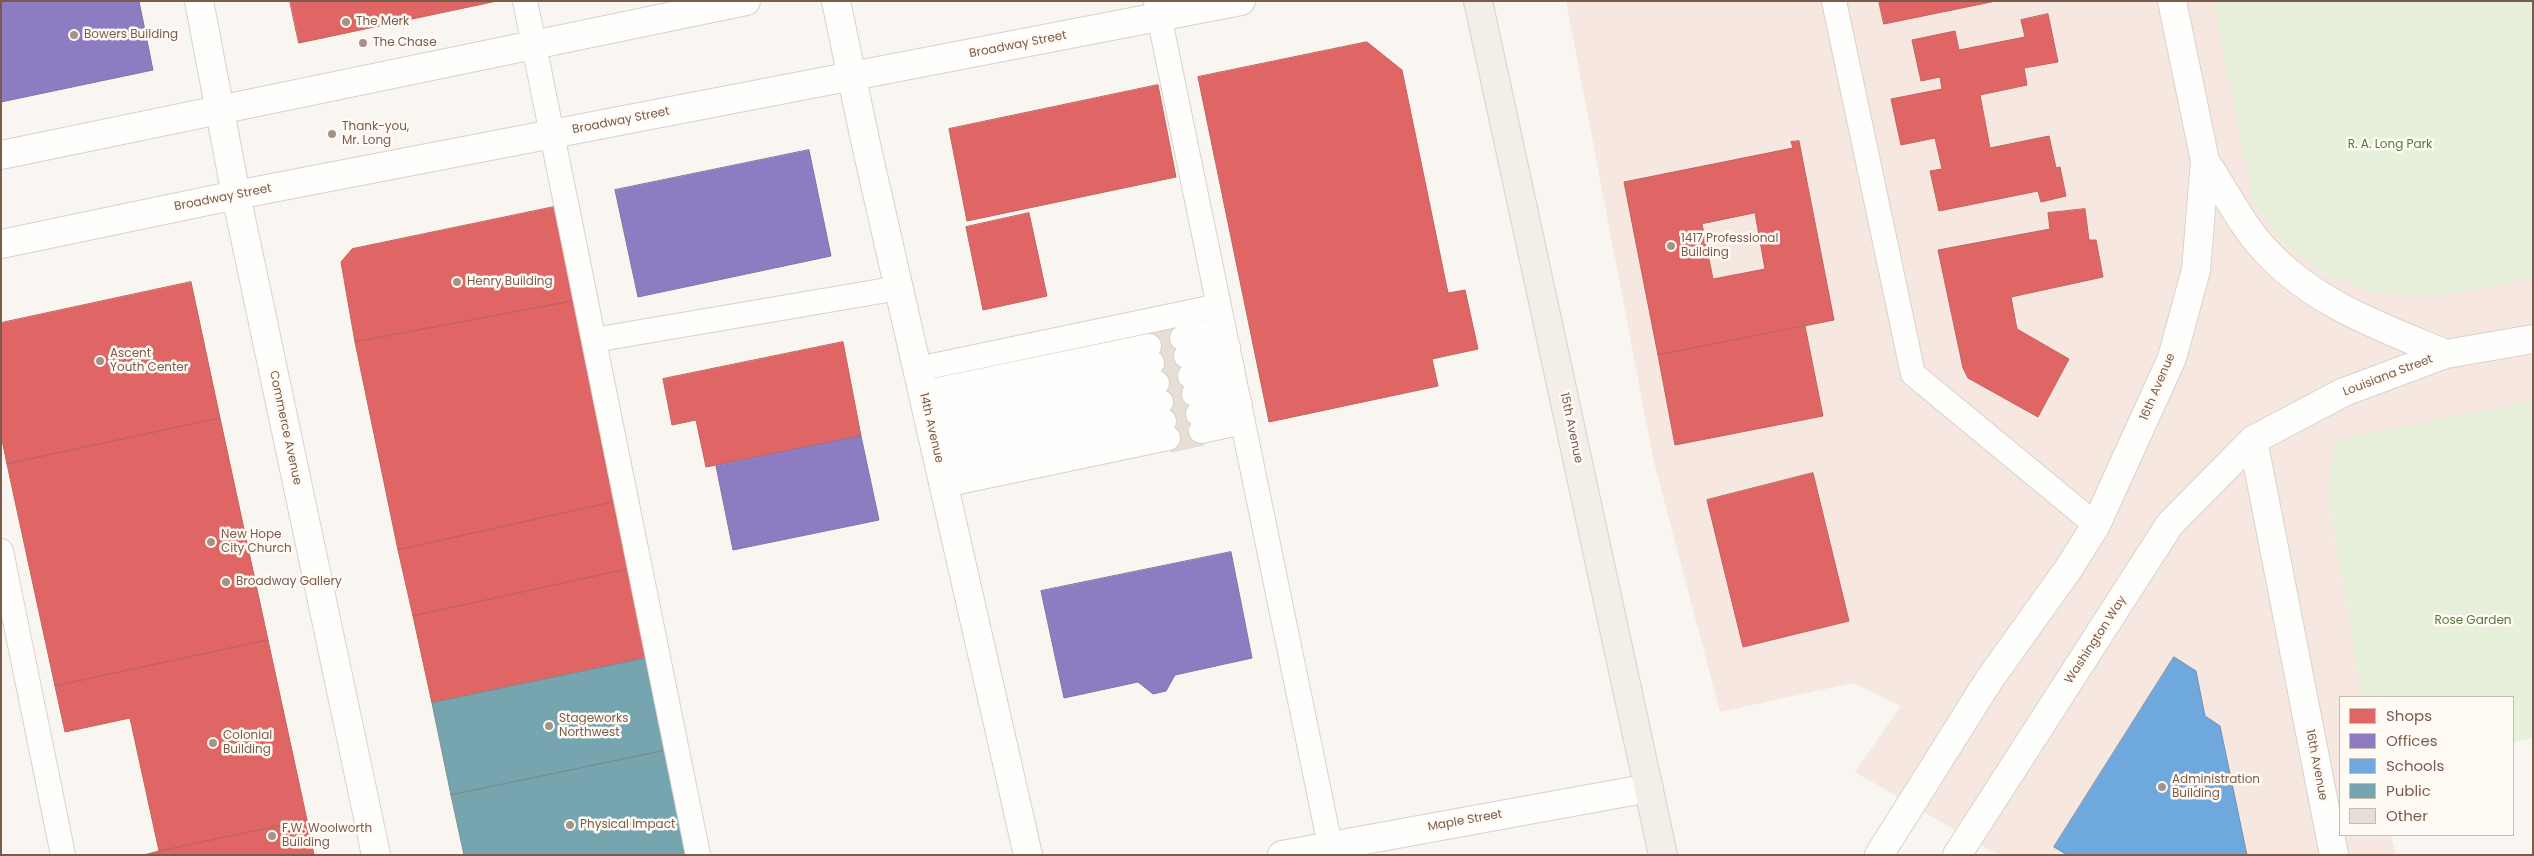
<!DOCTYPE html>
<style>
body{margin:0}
#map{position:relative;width:2534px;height:856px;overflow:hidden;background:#f9f5f0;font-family:Poppins,sans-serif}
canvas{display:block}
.frame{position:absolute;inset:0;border:2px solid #7a5c4d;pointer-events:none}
.legend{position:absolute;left:2339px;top:696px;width:175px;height:140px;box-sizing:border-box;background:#fffaf3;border:1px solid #cabbb1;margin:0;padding:6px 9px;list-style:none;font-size:15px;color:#7a5c4d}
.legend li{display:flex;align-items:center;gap:10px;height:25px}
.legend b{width:25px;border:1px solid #cabbb1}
</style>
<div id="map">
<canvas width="2534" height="856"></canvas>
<div class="frame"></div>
<ul class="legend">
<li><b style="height:14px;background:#e06666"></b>Shops</li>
<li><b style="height:14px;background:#8e7cc3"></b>Offices</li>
<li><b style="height:14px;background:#6fa8dc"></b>Schools</li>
<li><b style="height:14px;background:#76a5af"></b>Public</li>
<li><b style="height:14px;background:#e6ded7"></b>Other</li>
</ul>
</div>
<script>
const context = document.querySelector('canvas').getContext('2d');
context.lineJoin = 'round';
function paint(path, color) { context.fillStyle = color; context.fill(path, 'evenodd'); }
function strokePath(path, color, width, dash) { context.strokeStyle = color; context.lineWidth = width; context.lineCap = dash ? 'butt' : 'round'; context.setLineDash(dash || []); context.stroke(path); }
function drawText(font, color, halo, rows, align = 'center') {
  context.font = font + ' Poppins,sans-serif'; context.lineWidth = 5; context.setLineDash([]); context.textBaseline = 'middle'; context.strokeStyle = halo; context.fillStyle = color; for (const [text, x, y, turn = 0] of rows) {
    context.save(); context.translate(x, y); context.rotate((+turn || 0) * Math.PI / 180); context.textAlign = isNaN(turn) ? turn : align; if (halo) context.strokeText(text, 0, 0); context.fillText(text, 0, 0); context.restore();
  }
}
const commercial = new Path2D(`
 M 1566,1 L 2533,1 L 2533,401 L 2334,441 L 2328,498 L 2362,697 L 2340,697 L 2340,835 L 2391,835 L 2396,855 L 1998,855 L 1855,772 L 1901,706 L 1853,683 L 1720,712 L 1653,458 Z`);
const green = new Path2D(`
 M 2213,1 L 2533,1 L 2533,279 L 2427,297 L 2375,293 L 2326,275 L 2285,245 L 2254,203 Z
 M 2533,401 L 2533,738 L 2513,742 L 2513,697 L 2362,697 L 2328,498 L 2334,440 Z`);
const shops = new Path2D(`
 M 290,1 L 497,1 L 299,43 Z
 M 1879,1 L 1996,1 L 1884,24 Z
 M 2048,14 L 2058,62 L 2024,68 L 2027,85 L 1980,95 L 1990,148 L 2049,136 L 2056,168 L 2060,167 L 2066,196 L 2041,202 L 2038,191 L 1939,211 L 1930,171 L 1942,169 L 1935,138 L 1901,145 L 1891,99 L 1942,89 L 1940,77 L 1921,81 L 1912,40 L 1955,31 L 1959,50 L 2025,37 L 2021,20 Z
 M 1367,42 L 1402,70 L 1448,293 L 1465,290 L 1478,349 L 1432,359 L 1438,386 L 1269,422 L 1198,77 Z
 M 1158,85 L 1176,177 L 967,221 L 949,129 Z
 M 1799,141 L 1834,320 L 1658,355 L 1624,182 L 1793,148 L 1791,142 ZM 1755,213 L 1765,269 L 1713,279 L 1702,224 Z
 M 554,207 L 573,301 L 355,342 L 341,262 L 352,249 Z
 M 2085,209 L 2089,240 L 2096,240 L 2103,277 L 2011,297 L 2017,329 L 2069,359 L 2038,417 L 1968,378 L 1963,368 L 1938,250 L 2050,229 L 2048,213 Z
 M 1029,213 L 1047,296 L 983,310 L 966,227 Z
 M 191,282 L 220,418 L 7,464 L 1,435 L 1,323 Z
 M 573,301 L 613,502 L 398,550 L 355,342 Z
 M 1805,326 L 1823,416 L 1675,445 L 1658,355 Z
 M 843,342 L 861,436 L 706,467 L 696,420 L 672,425 L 663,379 Z
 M 220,418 L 268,640 L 55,686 L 7,464 Z
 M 1813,473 L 1849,621 L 1743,647 L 1707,500 Z
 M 613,502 L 628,569 L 413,616 L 398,550 Z
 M 628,569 L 647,658 L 432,703 L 413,616 Z
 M 268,640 L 307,820 L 159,851 L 130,718 L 65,732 L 55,686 Z
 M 307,820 L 314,855 L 144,855 L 159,851 Z`);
const offices = new Path2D(`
 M 1,1 L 139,1 L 153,70 L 1,102 Z
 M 809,150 L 831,256 L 638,297 L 615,190 Z
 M 861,436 L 879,520 L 733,550 L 716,466 Z
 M 1231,552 L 1252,658 L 1175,675 L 1166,691 L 1153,694 L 1138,682 L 1064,698 L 1041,591 Z`);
const schools = new Path2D(`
 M 2174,657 L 2196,671 L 2205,716 L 2220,726 L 2247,855 L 2067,855 L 2054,847 Z`);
const public = new Path2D(`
 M 647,658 L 667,750 L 451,795 L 432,703 Z
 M 667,750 L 688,855 L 464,855 L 451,795 Z`);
const building = new Path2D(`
 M 1180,328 L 1204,445 L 1171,452 L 1147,335 Z`);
const service = new Path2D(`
 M 525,1 L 698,855
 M 1156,1 L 1332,855
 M 1834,1 L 1913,374 L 2096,525
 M 1182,338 L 1224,330
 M 594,340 L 899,288
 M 1186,356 L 1228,347
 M 918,369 L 1219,306
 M 1190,376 L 1232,367
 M 923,393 L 1149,346
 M 1194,394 L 1235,386
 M 927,411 L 1152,363
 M 1198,414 L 1240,405
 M 932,430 L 1157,383
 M 1201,431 L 1243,422
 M 936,449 L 1161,402
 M 940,468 L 1164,421
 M 944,485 L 1168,438
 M 1,551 L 63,855`);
const minor = new Path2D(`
 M 2253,440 L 2334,855`);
const tertiary = new Path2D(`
 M 836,1 L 865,140 L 1028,855
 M 1,155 L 746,1
 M 1,244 L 236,195 L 1241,1
 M 1282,855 L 1649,788`);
const secondary = new Path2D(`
 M 199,1 L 236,195 L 376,855
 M 2205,161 C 2224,189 2242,226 2265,250 C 2313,303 2381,327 2446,354
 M 1879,855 L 1989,680 L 2069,568 L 2096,525 L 2172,358 L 2196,270 L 2205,161 L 2172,1
 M 1957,855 L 2170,524 L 2253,440 L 2344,392 L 2446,354 L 2533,339`);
const primary = new Path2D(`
 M 1478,1 L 1663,855`);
const markers = [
 [346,22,5,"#a69286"],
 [74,35,5,"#a69286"],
 [363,43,5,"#a69286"],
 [332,134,5,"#a69286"],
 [1671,246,5,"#a69286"],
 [457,282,5,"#a69286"],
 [100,361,5,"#a69286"],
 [211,542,5,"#a69286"],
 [226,582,5,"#a69286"],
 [549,726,5,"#a69286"],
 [213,743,5,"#a69286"],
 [2162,787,5,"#a69286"],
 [570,825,5,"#a69286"],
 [272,836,5,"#a69286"]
];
const poiNames = [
 ["The Merk",356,22],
 ["Bowers Building",84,35],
 ["The Chase",373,43],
 ["Thank-you,",342,127],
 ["Mr. Long",342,141],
 ["1417 Professional",1681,239],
 ["Building",1681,253],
 ["Henry Building",467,282],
 ["Ascent",110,354],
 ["Youth Center",110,368],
 ["New Hope",221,535],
 ["City Church",221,549],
 ["Broadway Gallery",236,582],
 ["Stageworks",559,719],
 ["Northwest",559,733],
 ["Colonial",223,736],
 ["Building",223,750],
 ["Administration",2172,780],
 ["Building",2172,794],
 ["Physical Impact",580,825],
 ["F.W. Woolworth",282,829],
 ["Building",282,843]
];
const streetNames = [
 ["Broadway Street",1018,45,-11],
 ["Broadway Street",621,121,-11],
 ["Broadway Street",223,198,-11],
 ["Louisiana Street",2388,376,-21],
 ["16th Avenue",2158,387,-67],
 ["Commerce Avenue",285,428,78],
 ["14th Avenue",931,428,77],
 ["15th Avenue",1571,428,78],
 ["Washington Way",2096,640,-57],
 ["16th Avenue",2316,765,79],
 ["Maple Street",1465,821,-10]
];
const parkNames = [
 ["R. A. Long Park",2390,145],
 ["Rose Garden",2473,621]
];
paint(commercial, '#f6e8e1');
paint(green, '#e7f0db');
paint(shops, '#e06666');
strokePath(shops, '#c1635e', 1);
paint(offices, '#8e7cc3');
strokePath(offices, '#8872a0', 1);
paint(schools, '#6fa8dc');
strokePath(schools, '#7291b1', 1);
paint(public, '#76a5af');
strokePath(public, '#778f92', 1);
paint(building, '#e6ded7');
strokePath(building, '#e2d8d2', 1);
strokePath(service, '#d7d1cb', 26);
strokePath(minor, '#d7d1cb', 30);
strokePath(tertiary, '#d7d1cb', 30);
strokePath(secondary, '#d9d2cb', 30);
strokePath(primary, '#dad1cc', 30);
strokePath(service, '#fefefd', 24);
strokePath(minor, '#fefefd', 28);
strokePath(tertiary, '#fefefd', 28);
strokePath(secondary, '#fefefd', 28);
strokePath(primary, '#f3eee8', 28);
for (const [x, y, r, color] of markers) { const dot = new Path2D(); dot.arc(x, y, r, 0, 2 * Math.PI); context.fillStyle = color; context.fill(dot); strokePath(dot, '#fffaf3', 2); }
drawText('12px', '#7a5c4d', '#fffaf3', poiNames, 'left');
drawText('12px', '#7a5c4d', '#fffaf3', streetNames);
drawText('12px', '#537a41', '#fffaf3', parkNames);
</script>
